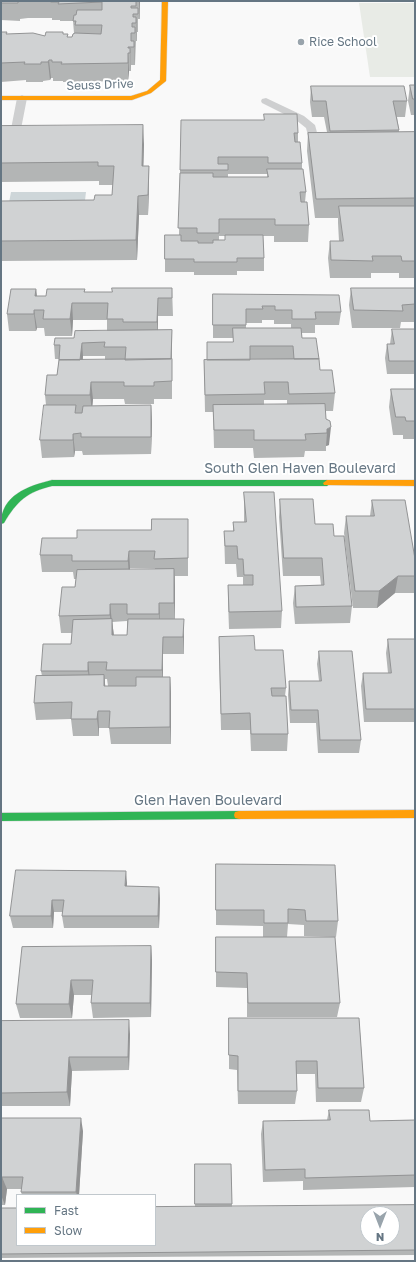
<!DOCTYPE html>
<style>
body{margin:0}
#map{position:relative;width:416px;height:1262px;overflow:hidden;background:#f9f9f9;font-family:"Golos Text",sans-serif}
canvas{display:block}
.frame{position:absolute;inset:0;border:2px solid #657683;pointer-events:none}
.legend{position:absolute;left:16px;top:1194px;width:140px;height:52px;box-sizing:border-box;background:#fff;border:1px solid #c1c8cd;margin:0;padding:5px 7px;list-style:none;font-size:12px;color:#657683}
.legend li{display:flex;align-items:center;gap:8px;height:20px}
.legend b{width:20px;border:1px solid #c1c8cd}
.north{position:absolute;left:360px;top:1206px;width:40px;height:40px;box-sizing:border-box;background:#fff;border:1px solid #c1c8cd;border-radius:50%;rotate:180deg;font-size:11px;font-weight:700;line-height:16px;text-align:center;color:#657683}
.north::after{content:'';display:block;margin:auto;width:14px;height:18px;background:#99a4ac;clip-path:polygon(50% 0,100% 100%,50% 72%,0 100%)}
</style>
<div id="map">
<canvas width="416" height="1262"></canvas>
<div class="frame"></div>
<ul class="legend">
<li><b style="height:5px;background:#30b455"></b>Fast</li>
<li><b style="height:5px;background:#ff9f0a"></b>Slow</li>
</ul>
<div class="north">N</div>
</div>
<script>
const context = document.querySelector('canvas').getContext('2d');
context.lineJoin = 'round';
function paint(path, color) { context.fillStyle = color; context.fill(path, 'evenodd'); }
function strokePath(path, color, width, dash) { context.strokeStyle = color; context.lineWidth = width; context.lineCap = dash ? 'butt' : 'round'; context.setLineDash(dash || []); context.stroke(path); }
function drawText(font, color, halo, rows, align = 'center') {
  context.font = font + ' "Golos Text",sans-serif'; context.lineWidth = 4; context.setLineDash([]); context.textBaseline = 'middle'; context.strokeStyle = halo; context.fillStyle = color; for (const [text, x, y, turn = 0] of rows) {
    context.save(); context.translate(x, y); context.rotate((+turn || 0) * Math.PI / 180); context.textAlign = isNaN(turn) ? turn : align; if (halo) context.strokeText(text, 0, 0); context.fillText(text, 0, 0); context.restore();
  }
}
const green = new Path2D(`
 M 359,3 L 415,3 L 415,77 L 370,77 Z`);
const water = new Path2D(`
 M 11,192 L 86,192 L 84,209 L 8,208 Z`);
const lane = new Path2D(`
 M 22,95 L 27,98 L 21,129 L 16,132 L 11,129 L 17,98 Z
 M 266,98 L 304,116 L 315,125 L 322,151 L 321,153 L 317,154 L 312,151 L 306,128 L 296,120 L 262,103 L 261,101 L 262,99 Z`);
const fast = new Path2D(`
 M 52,480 L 327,480 L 331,483 L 327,486 L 52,486 C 27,492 17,501 4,523 L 1,524 C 1,495 28,486 52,480 Z
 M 239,811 L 243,812 L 244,815 L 243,818 L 239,819 L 1,821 L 1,813 Z`);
const slow = new Path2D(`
 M 162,1 L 168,1 L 166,81 L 151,93 L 132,100 L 1,100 L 1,96 L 131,96 L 147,91 L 160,80 Z
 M 327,480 L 415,480 L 415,486 L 324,485 L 323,483 Z
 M 415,810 L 415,818 L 239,819 L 235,818 L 234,815 L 235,812 L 239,811 Z`);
const wall = new Path2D(`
 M 1,1 L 140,1 L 140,19 L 138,19 L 138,32 L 137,32 L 137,41 L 136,41 L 135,65 L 131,65 L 131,71 L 129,71 L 128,81 L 63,82 L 63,81 L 53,81 L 53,78 L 51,78 L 50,80 L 43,81 L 43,82 L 26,82 L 26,80 L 1,82 L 1,32 L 7,34 L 45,36 L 63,34 L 68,37 L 72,37 L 74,33 L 73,21 L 60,21 L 60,20 L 52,20 L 52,18 L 28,18 L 20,19 L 20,21 L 1,20 Z
 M 410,85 L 415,85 L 415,115 L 411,115 L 408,101 Z
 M 311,86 L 407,101 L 405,117 L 397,117 L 399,130 L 399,132 L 415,132 L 415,125 L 415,278 L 399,278 L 399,273 L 371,273 L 371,278 L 330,278 L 328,258 L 330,241 L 339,241 L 338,223 L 338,218 L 315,218 L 307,151 L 308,133 L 327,132 L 324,117 L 312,117 L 310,102 Z
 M 264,114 L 298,133 L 298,142 L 302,163 L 302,169 L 306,192 L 305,202 L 309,225 L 308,242 L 274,242 L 274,236 L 263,236 L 264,258 L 264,271 L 237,271 L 237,275 L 194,275 L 194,272 L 165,272 L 165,259 L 179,235 L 180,170 L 264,120 ZM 228,174 L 267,174 L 267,177 L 228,177 ZM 219,236 L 225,236 L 225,240 L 219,240 Z
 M 1,118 L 2,126 L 144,144 L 143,166 L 149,166 L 149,185 L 148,215 L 139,215 L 137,260 L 1,261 L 1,201 L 94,200 L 112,195 L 113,185 L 99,185 L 99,181 L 1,182 Z
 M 172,288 L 173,316 L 158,316 L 158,330 L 172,330 L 172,399 L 154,399 L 154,404 L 125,404 L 124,399 L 93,399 L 92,406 L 151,405 L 152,423 L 151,454 L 83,455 L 82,451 L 75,451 L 74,457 L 42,458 L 40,440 L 46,405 L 45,395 L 57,375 L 59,359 L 55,359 L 54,345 L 74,338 L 107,331 L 107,320 L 73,320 L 72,336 L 45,336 L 44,328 L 37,328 L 36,331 L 9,331 L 7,314 L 36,289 L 37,296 L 46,296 L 85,289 L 85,292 L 112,292 ZM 83,356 L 105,356 L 105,360 L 83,360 Z
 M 351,288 L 415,288 L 415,322 L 401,322 L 400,328 L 352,328 L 349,305 Z
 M 213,294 L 341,312 L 339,325 L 315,325 L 315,333 L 302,333 L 302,338 L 320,370 L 335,393 L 333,411 L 325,411 L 329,445 L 326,446 L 326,451 L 305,451 L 304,457 L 254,458 L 253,448 L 214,448 L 213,412 L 205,412 L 204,360 L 207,360 L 233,342 L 233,338 L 213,338 ZM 262,320 L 274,320 L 274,324 L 291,324 L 291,328 L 246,328 L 246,323 L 262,323 ZM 250,359 L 292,359 L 250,360 ZM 264,400 L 287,400 L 287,404 L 264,405 Z
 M 392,329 L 415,329 L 415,374 L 387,374 L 385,358 L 387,344 L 390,344 Z
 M 391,389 L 415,389 L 415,444 L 414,439 L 403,439 L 403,435 L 393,435 L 389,407 Z
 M 244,492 L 282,611 L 281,628 L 229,629 L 228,602 L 228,585 L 243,585 L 243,577 L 237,577 L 236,564 L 225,564 L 224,531 L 233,531 L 233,522 L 244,522 Z
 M 280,499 L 315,524 L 334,536 L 352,606 L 350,623 L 295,624 L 293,603 L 295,586 L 321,585 L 320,576 L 283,576 L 279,517 Z
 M 372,500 L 415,559 L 415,593 L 395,593 L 377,608 L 353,608 L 344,533 L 346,516 L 370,516 Z
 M 415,510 L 415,526 L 414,518 Z
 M 188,519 L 188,576 L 175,576 L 175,619 L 184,636 L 184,654 L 163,654 L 163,677 L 170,677 L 171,694 L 171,744 L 111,744 L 109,728 L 99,728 L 99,736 L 73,736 L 71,719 L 36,720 L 34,703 L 42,676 L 41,671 L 71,644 L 72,633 L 61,633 L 59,616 L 75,587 L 76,579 L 74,579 L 73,572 L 42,572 L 40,555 L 77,538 L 151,530 ZM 130,568 L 155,568 L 155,569 L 130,570 ZM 127,621 L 127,635 L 114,635 L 112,622 ZM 105,679 L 107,679 L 108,686 L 105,686 Z
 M 219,637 L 255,650 L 286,688 L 285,696 L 288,734 L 287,751 L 251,751 L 250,730 L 221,730 L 219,654 Z
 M 388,639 L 415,639 L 415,722 L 364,722 L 361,686 L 363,673 L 388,673 L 386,653 Z
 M 319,651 L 361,740 L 359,753 L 318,753 L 316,723 L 290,723 L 288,695 L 289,681 L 319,681 L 317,664 Z
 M 216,864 L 338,921 L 336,937 L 304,936 L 304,925 L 288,924 L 287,937 L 340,1003 L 337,1017 L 247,1017 L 247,988 L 216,987 L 216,937 L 263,937 L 263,926 L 216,925 Z
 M 16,870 L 127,883 L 127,886 L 159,887 L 160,899 L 159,928 L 64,928 L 62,916 L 63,912 L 54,912 L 53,928 L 13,928 L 10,916 Z
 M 151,946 L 152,961 L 151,1017 L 93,1018 L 91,1003 L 92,995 L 74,995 L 72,1018 L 20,1018 L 16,1004 Z
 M 229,1018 L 359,1018 L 364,1088 L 361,1102 L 316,1102 L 315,1074 L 296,1074 L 297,1091 L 295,1104 L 238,1104 L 237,1070 L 229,1069 Z
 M 1,1021 L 130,1034 L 129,1070 L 72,1071 L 70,1106 L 1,1106 Z
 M 329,1110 L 370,1121 L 415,1120 L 415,1187 L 303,1190 L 303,1181 L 263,1182 L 261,1134 L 263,1121 L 327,1120 Z
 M 1,1118 L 83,1131 L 79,1195 L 22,1195 L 21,1192 L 22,1189 L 7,1189 L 5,1205 L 1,1205 Z
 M 195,1164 L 231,1164 L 232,1207 L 415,1205 L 415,1255 L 1,1258 L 1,1208 L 195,1207 Z`);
const shadedWall = new Path2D(`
 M 139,1 L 140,1 L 140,19 Z
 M 136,17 L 137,35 L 137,41 L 136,23 Z
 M 134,41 L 135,59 L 135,65 L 134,47 Z
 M 130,48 L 131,66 L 131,71 L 130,53 Z
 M 128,53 L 129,71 L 128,81 Z
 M 49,60 L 51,78 L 50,80 L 48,62 Z
 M 1,118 L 3,136 L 1,138 Z
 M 143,125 L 144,144 L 143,185 L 142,166 Z
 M 149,166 L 149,185 L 148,215 L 148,195 Z
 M 138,196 L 139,215 L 137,260 L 136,240 Z
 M 36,289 L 38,306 L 35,296 Z
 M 158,298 L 158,339 L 157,322 Z
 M 72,303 L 73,320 L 72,336 L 70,319 Z
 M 34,310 L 37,328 L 36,331 L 34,314 Z
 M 172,330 L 172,344 L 171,373 L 171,359 Z
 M 82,343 L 83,356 L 81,374 L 80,360 Z
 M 91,382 L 93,399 L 92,412 L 90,395 Z
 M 151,405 L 152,423 L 151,454 Z
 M 331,427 L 329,445 L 326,446 L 327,433 L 327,429 Z
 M 73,434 L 75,451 L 74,457 L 73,440 Z
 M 129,551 L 130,568 L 129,579 L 128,561 Z
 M 174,569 L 175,587 L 175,620 L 174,603 Z
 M 398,576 L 395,593 L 377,608 L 379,591 Z
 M 159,603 L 160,620 L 160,631 L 159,614 Z
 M 110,604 L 112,622 L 111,632 L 110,615 Z
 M 112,619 L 114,637 L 112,635 Z
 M 184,619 L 184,654 L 183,637 Z
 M 163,637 L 163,687 L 162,670 Z
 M 88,662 L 90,679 L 90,688 L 88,671 Z
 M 104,675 L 106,692 L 104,686 Z
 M 170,677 L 171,694 L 171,744 L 170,727 Z
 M 98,711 L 99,728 L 99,736 L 97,719 Z
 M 126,871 L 127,883 L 126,898 L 125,886 Z
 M 159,887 L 160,899 L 159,928 L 158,916 Z
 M 52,900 L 54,912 L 53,928 L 51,916 Z
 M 151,946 L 152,961 L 151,1017 L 150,1003 Z
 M 71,980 L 74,995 L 72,1018 L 69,1004 Z
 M 129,1020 L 130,1034 L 129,1070 L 128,1057 Z
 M 69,1057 L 72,1071 L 70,1106 L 67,1092 Z
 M 81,1118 L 83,1131 L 79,1195 L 77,1195 L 76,1192 Z
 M 2,1177 L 7,1189 L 5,1205 L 1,1195 Z`);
const building = new Path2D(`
 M 1,1 L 18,1 L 18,3 L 1,3 Z
 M 51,1 L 139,1 L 136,1 L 136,6 L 131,6 L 131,8 L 138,8 L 138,14 L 133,14 L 133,17 L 136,17 L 136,23 L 132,23 L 132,27 L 135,27 L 135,33 L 131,33 L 131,41 L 134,41 L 134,47 L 128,47 L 128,48 L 130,48 L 130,53 L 128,53 L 128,63 L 61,64 L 62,62 L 52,62 L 52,60 L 49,60 L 48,62 L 41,62 L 41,64 L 24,64 L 25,62 L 1,63 L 1,32 L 7,32 L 6,34 L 33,33 L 45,36 L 46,32 L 63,32 L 63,34 L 68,34 L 67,37 L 72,37 L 73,34 L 75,33 L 101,34 L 102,25 L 75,25 L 76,21 L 73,21 L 74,15 L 76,15 L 77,10 L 102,10 L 102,2 L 58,4 L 59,2 L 51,2 Z
 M 410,85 L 415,85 L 415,99 L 413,99 Z
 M 311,86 L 404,86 L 407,101 L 393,101 L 399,130 L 330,131 L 326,101 L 313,101 Z
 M 264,114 L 297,114 L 298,133 L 294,133 L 295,142 L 300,142 L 302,163 L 268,163 L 268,157 L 218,157 L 218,164 L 228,164 L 228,170 L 180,170 L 181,120 L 264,120 Z
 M 143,125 L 142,166 L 149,166 L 148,195 L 138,196 L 136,240 L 1,241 L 1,201 L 94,200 L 95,195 L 112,195 L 114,166 L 98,166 L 98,162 L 1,163 L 1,126 Z
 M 415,132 L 415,198 L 316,199 L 308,133 Z
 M 267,169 L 303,169 L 306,192 L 300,192 L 301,202 L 307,202 L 309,225 L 275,225 L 275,219 L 219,219 L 219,233 L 197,233 L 197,228 L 178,228 L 180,173 L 213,173 L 213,177 L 268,177 Z
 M 339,206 L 415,206 L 415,261 L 402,261 L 401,256 L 372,256 L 373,261 L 331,260 L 330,241 L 343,241 Z
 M 165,235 L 181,235 L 181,241 L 198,241 L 198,243 L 213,243 L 213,240 L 225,240 L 225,235 L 263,235 L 264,258 L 237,258 L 237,262 L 194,262 L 194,259 L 165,259 Z
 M 112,288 L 172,288 L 172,298 L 158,298 L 157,322 L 123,322 L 123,319 L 107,319 L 108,303 L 72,303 L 70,319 L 43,319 L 44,310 L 34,310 L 34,314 L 7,314 L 11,289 L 36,289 L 35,296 L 46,296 L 47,289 L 85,289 L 84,292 L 112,292 Z
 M 351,288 L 415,288 L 415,304 L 402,305 L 403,311 L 354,310 Z
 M 213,294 L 339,295 L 341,312 L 315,312 L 316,319 L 292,319 L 292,310 L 275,310 L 275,306 L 262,306 L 263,309 L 246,309 L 246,325 L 213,325 Z
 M 233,328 L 301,328 L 302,338 L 316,338 L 319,359 L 294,359 L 293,346 L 250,346 L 250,360 L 207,360 L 207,342 L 233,342 Z
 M 392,329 L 415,329 L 415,361 L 389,361 L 387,344 L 394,344 Z
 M 172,330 L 171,359 L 125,360 L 126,347 L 104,347 L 105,342 L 82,343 L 80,360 L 59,360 L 60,345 L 54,345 L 55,338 L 74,338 L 75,331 Z
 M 172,359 L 172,381 L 154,382 L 154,386 L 124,386 L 124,382 L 91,382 L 90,395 L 45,395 L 47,375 L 57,375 L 59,360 Z
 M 319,359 L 320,370 L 332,370 L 335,393 L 289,394 L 288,382 L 264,382 L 265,394 L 205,395 L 204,360 Z
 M 391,389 L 415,389 L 415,421 L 406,421 L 405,417 L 396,417 Z
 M 325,404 L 326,419 L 330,421 L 331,427 L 327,429 L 327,433 L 305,434 L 306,440 L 254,440 L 254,430 L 214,430 L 213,405 Z
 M 44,405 L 76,405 L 75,413 L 82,413 L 83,406 L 151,405 L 151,437 L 81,437 L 81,433 L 73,434 L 73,440 L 40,440 Z
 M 244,492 L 274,492 L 282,611 L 229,612 L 228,585 L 253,585 L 253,575 L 244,575 L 243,559 L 238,559 L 237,546 L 225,546 L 224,531 L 234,531 L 233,522 L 246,522 Z
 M 280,499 L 313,499 L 315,524 L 333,524 L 334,536 L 344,536 L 352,606 L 296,607 L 295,586 L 324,585 L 322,558 L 284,558 Z
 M 372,500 L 405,500 L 415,559 L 415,576 L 398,576 L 379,591 L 355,591 L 346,516 L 374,516 Z
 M 152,519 L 188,519 L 188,558 L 154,559 L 155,551 L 129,551 L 128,561 L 72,561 L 72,555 L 40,555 L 42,538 L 77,538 L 77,530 L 151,530 Z
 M 174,569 L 174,603 L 159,603 L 159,614 L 127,614 L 127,604 L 110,604 L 110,615 L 59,616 L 62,587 L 75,587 L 77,570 Z
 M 112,619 L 112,635 L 127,635 L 128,619 L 184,619 L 183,637 L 163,637 L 162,670 L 106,670 L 107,662 L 88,662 L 88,671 L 41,671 L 43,644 L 71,644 L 73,620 Z
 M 254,636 L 255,650 L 283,650 L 286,688 L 271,688 L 272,696 L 286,696 L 288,734 L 251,734 L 250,713 L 221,714 L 219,637 Z
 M 388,639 L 415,639 L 415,709 L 366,709 L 363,673 L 391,673 Z
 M 319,651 L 352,651 L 361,740 L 320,740 L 318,710 L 291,710 L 289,681 L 321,681 Z
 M 104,675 L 104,686 L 136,686 L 136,677 L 170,677 L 170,727 L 109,728 L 110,711 L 98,711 L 97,719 L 71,719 L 72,702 L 34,703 L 36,676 Z
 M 216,864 L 335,865 L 338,921 L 306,921 L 305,910 L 288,909 L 288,923 L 264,923 L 264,910 L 216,910 Z
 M 16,870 L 126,871 L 125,886 L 159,887 L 158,916 L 62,916 L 64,900 L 52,900 L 51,916 L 10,916 Z
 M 216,937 L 335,937 L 340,1003 L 248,1003 L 247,973 L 216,972 Z
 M 151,946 L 150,1003 L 91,1003 L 93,980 L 71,980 L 69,1004 L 16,1004 L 22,947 Z
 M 229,1018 L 359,1018 L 364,1088 L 318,1088 L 317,1061 L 296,1061 L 297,1091 L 238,1091 L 238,1056 L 229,1055 Z
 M 129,1020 L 128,1057 L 69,1057 L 67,1092 L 1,1093 L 1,1021 Z
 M 329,1110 L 369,1110 L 370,1121 L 415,1120 L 415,1175 L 305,1178 L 305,1169 L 265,1170 L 263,1121 L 330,1120 Z
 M 1,1118 L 81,1118 L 76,1192 L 21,1192 L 23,1177 L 2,1177 L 1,1190 Z
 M 195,1164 L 231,1164 L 232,1204 L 195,1204 Z
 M 415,1205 L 415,1250 L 1,1254 L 1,1208 L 17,1208 L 17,1245 L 155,1245 L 155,1207 ZM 368,1214 L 392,1214 L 392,1238 L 368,1238 Z`);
const markers = [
 [301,42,4,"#99a4ac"]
];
const farPoinames = [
 ["Rice School",309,42]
];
const farStreetnames = [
 ["Seuss Drive",100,85,-2]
];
const streetNames = [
 ["South Glen Haven Boulevard",300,469],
 ["Glen Haven Boulevard",208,801]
];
paint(green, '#e8ebe6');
paint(water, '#ced6d9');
strokePath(fast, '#d5d6d7', 1);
strokePath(slow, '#d5d6d7', 1);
paint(lane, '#cecfd0');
paint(fast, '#30b455');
paint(slow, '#ff9f0a');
paint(wall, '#b3b5b5');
paint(shadedWall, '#929394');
paint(building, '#d0d2d3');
strokePath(building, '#929394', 1);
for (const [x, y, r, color] of markers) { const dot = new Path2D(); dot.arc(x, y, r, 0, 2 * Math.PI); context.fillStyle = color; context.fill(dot); strokePath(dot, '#fff', 1.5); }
drawText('12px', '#657683', '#fff', farPoinames, 'left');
drawText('12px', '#657683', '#fff', farStreetnames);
drawText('14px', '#657683', '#fff', streetNames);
</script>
